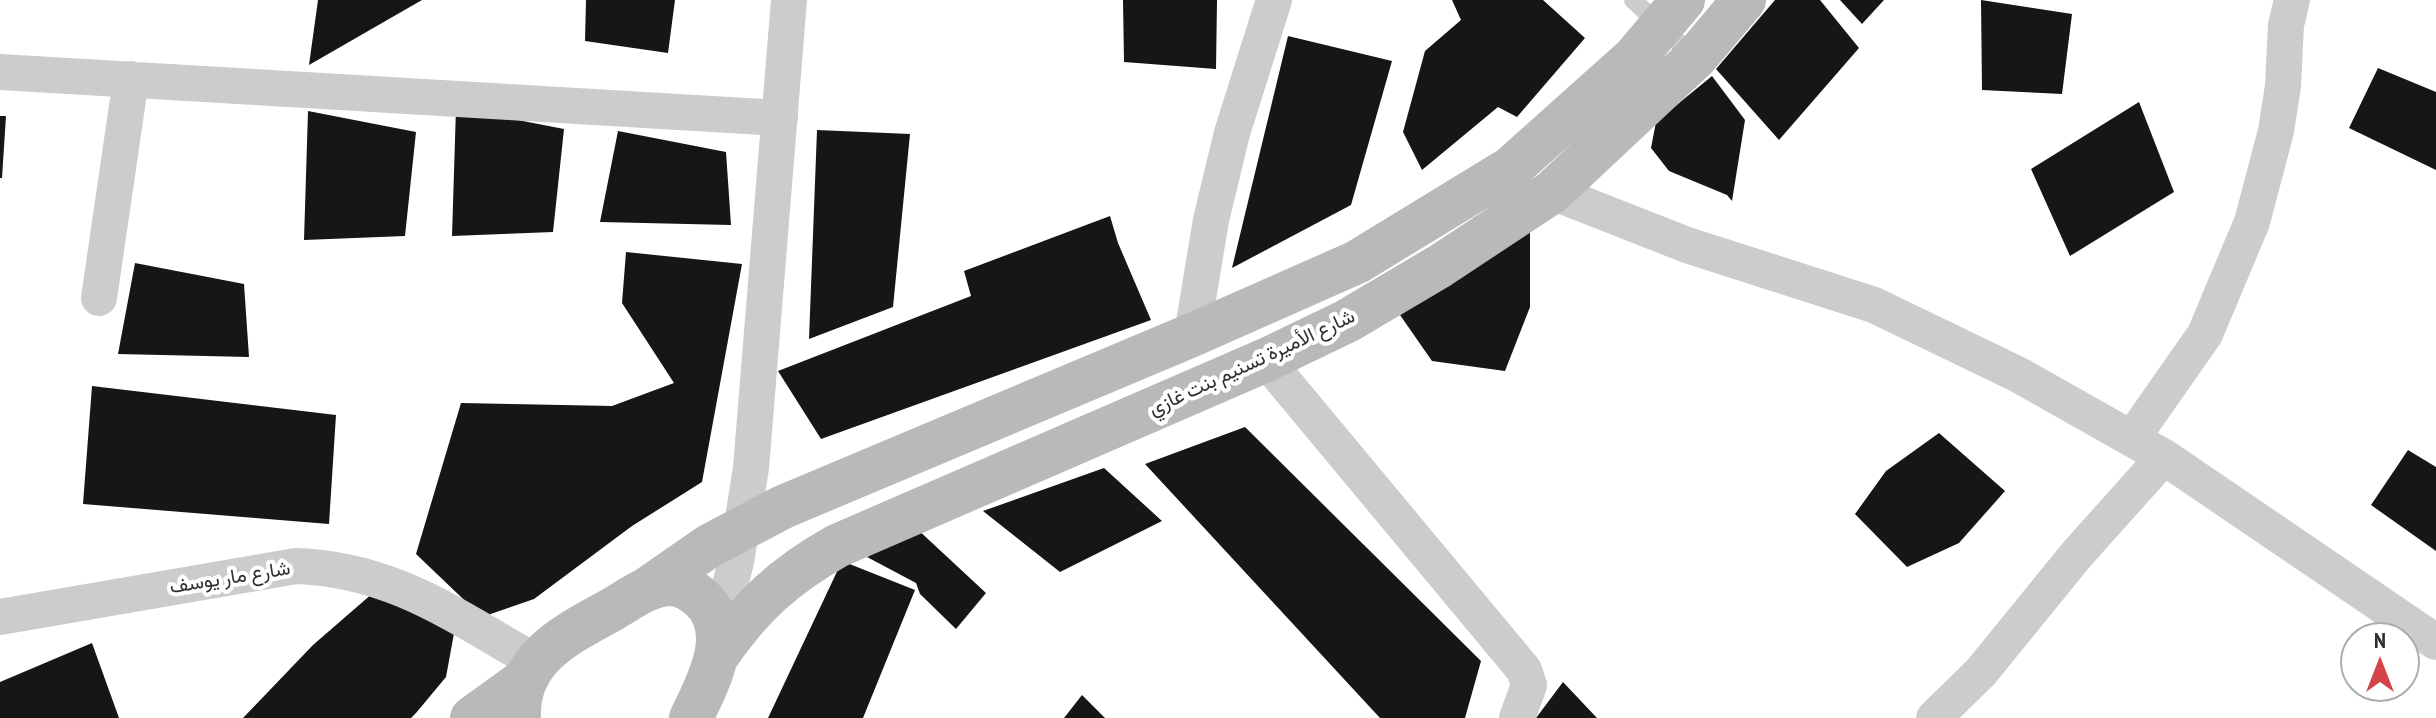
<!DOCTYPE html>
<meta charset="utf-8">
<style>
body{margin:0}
#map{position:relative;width:2436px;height:718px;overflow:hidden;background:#fff;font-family:"PT Sans Narrow",sans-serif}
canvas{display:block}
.north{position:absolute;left:2340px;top:622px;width:80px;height:80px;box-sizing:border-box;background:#fff;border:2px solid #acacac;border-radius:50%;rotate:0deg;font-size:22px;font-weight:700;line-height:32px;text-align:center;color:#2f2f2f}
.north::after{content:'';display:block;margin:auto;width:28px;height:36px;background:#d4444b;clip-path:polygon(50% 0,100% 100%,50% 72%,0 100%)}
</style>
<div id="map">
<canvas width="2436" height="718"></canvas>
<div class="north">N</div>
</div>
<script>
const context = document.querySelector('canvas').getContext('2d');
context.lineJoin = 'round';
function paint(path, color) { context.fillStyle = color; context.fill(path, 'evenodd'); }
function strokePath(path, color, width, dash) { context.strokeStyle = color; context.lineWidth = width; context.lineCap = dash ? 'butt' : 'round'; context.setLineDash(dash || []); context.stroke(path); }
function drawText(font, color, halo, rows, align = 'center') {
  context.font = font + ' "PT Sans Narrow",Vazirmatn,sans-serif'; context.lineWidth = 8; context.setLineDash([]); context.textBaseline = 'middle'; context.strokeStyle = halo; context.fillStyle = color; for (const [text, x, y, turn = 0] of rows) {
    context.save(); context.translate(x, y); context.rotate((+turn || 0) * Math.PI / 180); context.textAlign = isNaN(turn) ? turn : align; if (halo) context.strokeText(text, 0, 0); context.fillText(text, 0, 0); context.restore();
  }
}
const building = new Path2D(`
 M 318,0 L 422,0 L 309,65 Z
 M 586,0 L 675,0 L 668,53 L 585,41 Z
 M 1123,0 L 1217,0 L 1216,69 L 1124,62 Z
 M 1452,0 L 1543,0 L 1585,38 L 1517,117 L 1498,107 L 1422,170 L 1403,132 L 1425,51 L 1461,20 Z
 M 1775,0 L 1820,0 L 1859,48 L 1779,140 L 1716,69 Z
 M 1840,0 L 1884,0 L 1862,24 Z
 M 1981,0 L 2072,14 L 2062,94 L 1982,90 Z
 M 1288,36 L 1392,61 L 1351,205 L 1232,268 Z
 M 2378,68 L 2436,92 L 2436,170 L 2349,128 Z
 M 1712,76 L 1745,120 L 1732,201 L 1727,195 L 1669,171 L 1651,148 L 1656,122 Z
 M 2139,102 L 2174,192 L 2070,256 L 2031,169 Z
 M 456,108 L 564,129 L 553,232 L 452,236 Z
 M 308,111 L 416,132 L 405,236 L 304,240 Z
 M 0,116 L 6,116 L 2,178 L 0,178 Z
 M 817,130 L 910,134 L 893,307 L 809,339 Z
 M 618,131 L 726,152 L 731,225 L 600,222 Z
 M 1110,216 L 1118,243 L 1151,320 L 821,439 L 778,371 L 971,296 L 964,271 Z
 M 1530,218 L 1530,307 L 1505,371 L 1432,361 L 1400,315 Z
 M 626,252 L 742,264 L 702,482 L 632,526 L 534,599 L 482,617 L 416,554 L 461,403 L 612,406 L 674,383 L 622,303 Z
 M 135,263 L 244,284 L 249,357 L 118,354 Z
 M 92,386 L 336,415 L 329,524 L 83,504 Z
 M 1245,427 L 1481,661 L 1465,718 L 1380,718 L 1145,464 Z
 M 1939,433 L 2005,491 L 1959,543 L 1907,567 L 1855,514 L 1886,471 Z
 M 2408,450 L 2436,467 L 2436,551 L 2371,505 Z
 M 1104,468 L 1162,521 L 1060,572 L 983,511 Z
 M 915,527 L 986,593 L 956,629 L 920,594 L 916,583 L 867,557 Z
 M 842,561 L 915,590 L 863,718 L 768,718 Z
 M 381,586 L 455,628 L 446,677 L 416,713 L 411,718 L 243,718 L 313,645 Z
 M 92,643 L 119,718 L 0,718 L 0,682 Z
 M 1563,682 L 1597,718 L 1536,718 Z
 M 1082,695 L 1105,718 L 1064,718 Z`);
const service = new Path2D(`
 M 1633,0 L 1695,58`);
const minor = new Path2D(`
 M 0,72 L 780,118
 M 1552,192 L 1687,245 L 1874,305 L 2019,375 L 2164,457 L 2436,642
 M 99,298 L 131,79
 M 1192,335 L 1211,220 L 1232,133 L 1274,0
 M 1266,360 L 1524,670 L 1529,685 L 1517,718
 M 2133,437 L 2205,334 L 2252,222 L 2276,131 L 2283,86 L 2286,25 L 2292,0
 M 0,617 L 296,566 C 392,569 455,616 536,662
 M 718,631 L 736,562 L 751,468 L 789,0
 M 1934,718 L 1981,672 L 2077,554 L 2164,457`);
const secondary = new Path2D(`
 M 647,589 L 709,546 L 783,507 L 1192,335 L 1357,262 L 1511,168 L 1634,58 L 1683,0
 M 717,656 C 751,606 784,576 837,546 L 1266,360 L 1347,321 L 1440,266 L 1552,192 L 1695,58 L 1744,0
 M 472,718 L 526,679
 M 519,718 C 516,657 568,634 613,609 C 630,599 648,585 669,584 C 681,584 693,591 702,599 C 736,632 708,683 691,718`);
const streetNames = [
 ["شارع الأميرة تسنيم بنت غازي",1252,363,-25],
 ["شارع مار يوسف",230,578,-9]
];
paint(building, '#161616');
strokePath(service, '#ccc', 18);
strokePath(minor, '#ccc', 36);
strokePath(secondary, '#b9b9b9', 44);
drawText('20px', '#2f2f2f', '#fff', streetNames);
</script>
